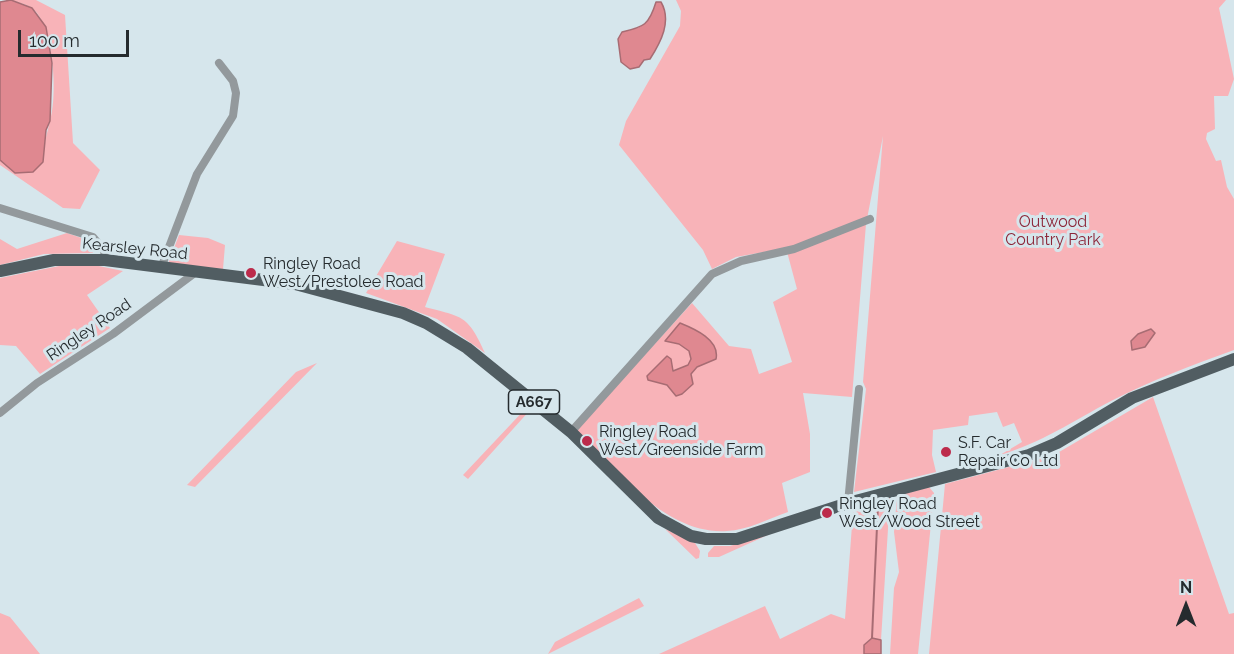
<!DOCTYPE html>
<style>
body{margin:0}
#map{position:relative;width:1234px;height:654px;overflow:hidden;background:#d6e6ec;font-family:Raleway,sans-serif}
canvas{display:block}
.north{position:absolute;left:1156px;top:576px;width:60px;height:60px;-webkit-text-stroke:4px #d6e6ec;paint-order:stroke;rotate:0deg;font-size:16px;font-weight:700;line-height:24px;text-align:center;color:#252b2e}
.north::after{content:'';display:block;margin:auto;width:21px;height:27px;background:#252b2e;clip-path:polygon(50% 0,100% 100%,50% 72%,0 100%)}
.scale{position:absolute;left:18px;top:30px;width:111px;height:27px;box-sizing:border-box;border:3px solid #252b2e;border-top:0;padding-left:8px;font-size:18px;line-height:21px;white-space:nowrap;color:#252b2e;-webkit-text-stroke:4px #d6e6ec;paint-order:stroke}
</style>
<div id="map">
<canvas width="1234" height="654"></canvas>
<div class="north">N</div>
<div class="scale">100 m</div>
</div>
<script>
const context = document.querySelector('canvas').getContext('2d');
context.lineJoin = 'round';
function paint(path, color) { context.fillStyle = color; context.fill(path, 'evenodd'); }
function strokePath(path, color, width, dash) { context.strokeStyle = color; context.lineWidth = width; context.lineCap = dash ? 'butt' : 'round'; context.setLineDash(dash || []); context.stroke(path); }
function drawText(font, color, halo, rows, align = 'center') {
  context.font = font + ' Raleway,sans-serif'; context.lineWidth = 6; context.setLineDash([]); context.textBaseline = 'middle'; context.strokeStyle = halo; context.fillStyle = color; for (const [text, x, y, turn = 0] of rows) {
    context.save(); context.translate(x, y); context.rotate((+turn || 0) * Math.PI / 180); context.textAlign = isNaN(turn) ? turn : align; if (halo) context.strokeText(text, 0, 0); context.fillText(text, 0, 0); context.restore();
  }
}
const green = new Path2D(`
 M 11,0 L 36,0 L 65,15 L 73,143 L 100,170 L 80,209 L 63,208 L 0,165 L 0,160 L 15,173 L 43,161 C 43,146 47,134 50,121 C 58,95 54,26 33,9 C 27,4 17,2 11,0 Z
 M 676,0 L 1226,0 L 1219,8 L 1234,79 L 1228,96 L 1214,96 L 1215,129 L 1207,133 L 1206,139 L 1216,161 L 1221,160 L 1227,187 L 1234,199 L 1234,350 C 1192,365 1150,381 1111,401 C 1073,421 1041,443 1000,455 L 1022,442 L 1014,423 L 1003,427 L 997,412 L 969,416 L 968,425 L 933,430 L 932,455 L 936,472 L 854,492 L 866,389 L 863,382 L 883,136 L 866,224 L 852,397 L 803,393 L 810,434 L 810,472 L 782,483 L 788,512 C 768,519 748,530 727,531 C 665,535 617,470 576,430 L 692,303 L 729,346 L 751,349 L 759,374 L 792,362 L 773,302 L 797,289 L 786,248 L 736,257 L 712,269 L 703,250 L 619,145 L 626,121 L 680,26 L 681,11 Z
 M 67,233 L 93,242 L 97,250 L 92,253 L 44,254 L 0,265 L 0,239 L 17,249 Z
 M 179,235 L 208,238 L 225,245 L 223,269 L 168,264 Z
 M 397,241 L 445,254 L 425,307 C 463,317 468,315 485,353 L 437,319 L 366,293 Z
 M 64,265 L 94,265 L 123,271 L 87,295 L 110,328 L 40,374 L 16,346 L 0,345 L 0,278 Z
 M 317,363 L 195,487 L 187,485 L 296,372 Z
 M 1153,397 L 1229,614 L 1234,613 L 1234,654 L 929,654 L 945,484 L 1054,455 Z
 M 528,406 L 531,409 L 468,479 L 463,475 Z
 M 929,487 L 934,493 L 918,654 L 890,654 L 894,588 L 899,572 L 894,532 L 897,496 Z
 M 890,497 L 881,640 L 872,638 L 864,645 L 864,654 L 659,654 L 765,606 L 780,639 L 831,614 L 845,619 L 853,512 L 857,507 Z
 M 665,529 L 695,543 L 700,551 L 699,558 L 696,559 Z
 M 770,534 L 719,557 L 708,557 L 708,553 L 714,546 L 730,546 Z
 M 639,598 L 644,606 L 548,654 L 555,642 Z
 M 0,613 L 10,617 L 40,654 L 0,654 Z`);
const water = new Path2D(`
 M 11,0 L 32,8 L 46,27 L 52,63 L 50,121 L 46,130 L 43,162 L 33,172 L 15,173 L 0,160 L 0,2 Z
 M 656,2 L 661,2 C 672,21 661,42 650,59 L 644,60 L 639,67 L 630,69 L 621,62 L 618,39 L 622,32 C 644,27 649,25 656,2 Z
 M 680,323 C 695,329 720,340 716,359 L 697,367 L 691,374 L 693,384 L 682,394 L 676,396 L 667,385 L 648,380 L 647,376 L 667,356 L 671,359 L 673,371 L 688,365 L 691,359 L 689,351 L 679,344 L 665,341 Z
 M 1151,329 L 1155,333 L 1145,347 L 1132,350 L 1131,341 L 1138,334 Z
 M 872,638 L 881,640 L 881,654 L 864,654 L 864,645 Z`);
const stream = new Path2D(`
 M 872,638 L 878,504`);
const minor = new Path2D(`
 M 0,208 L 93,237 L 104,250 L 105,260
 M 161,268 L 197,174 L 233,116 L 236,93 L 233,81 L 219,63
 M 0,413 L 37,383 L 113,334 L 196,272
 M 571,432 L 712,274 L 741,261 L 794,249 L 870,219
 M 848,503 L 859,389`);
const primary = new Path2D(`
 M 0,271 L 54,260 L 105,260 L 295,284 L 403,313 L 426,323 L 467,348 L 571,432 L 658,518 L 691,536 L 706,539 L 737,539 L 848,503 L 1029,455 L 1057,443 L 1132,398 L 1234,359`);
const markers = [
 [251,273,6,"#bc2b4b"],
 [587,441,6,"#bc2b4b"],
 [946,452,6,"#bc2b4b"],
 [827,513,6,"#bc2b4b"]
];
const shields = [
 [534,402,51]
];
const shieldNames = [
 ["A667",534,402]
];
const parkNames = [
 ["Outwood",1053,222],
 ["Country Park",1053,240]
];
const streetNames = [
 ["Kearsley Road",135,249,6],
 ["Ringley Road",89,330,-34]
];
const poiNames = [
 ["Ringley Road",263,264],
 ["West/Prestolee Road",263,282],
 ["Ringley Road",599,432],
 ["West/Greenside Farm",599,450],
 ["S.F. Car",958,443],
 ["Repair Co Ltd",958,461],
 ["Ringley Road",839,504],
 ["West/Wood Street",839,522]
];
paint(green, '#f8b3b8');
paint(water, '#df8890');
strokePath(water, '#a76c73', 1.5);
strokePath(stream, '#a76c73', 2);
strokePath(minor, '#93999c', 8);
strokePath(primary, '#515d62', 12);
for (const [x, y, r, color] of markers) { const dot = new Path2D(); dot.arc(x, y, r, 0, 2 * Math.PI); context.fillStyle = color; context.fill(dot); strokePath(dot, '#d6e6ec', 2); }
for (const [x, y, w] of shields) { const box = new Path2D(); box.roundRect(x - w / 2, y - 12, w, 24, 4.5); context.fillStyle = '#d6e6ec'; context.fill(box); strokePath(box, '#252b2e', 1.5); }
drawText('bold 15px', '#252b2e', null, shieldNames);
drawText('16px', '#8d273a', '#d6e6ec', parkNames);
drawText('16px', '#252b2e', '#d6e6ec', streetNames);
drawText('16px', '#252b2e', '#d6e6ec', poiNames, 'left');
</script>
